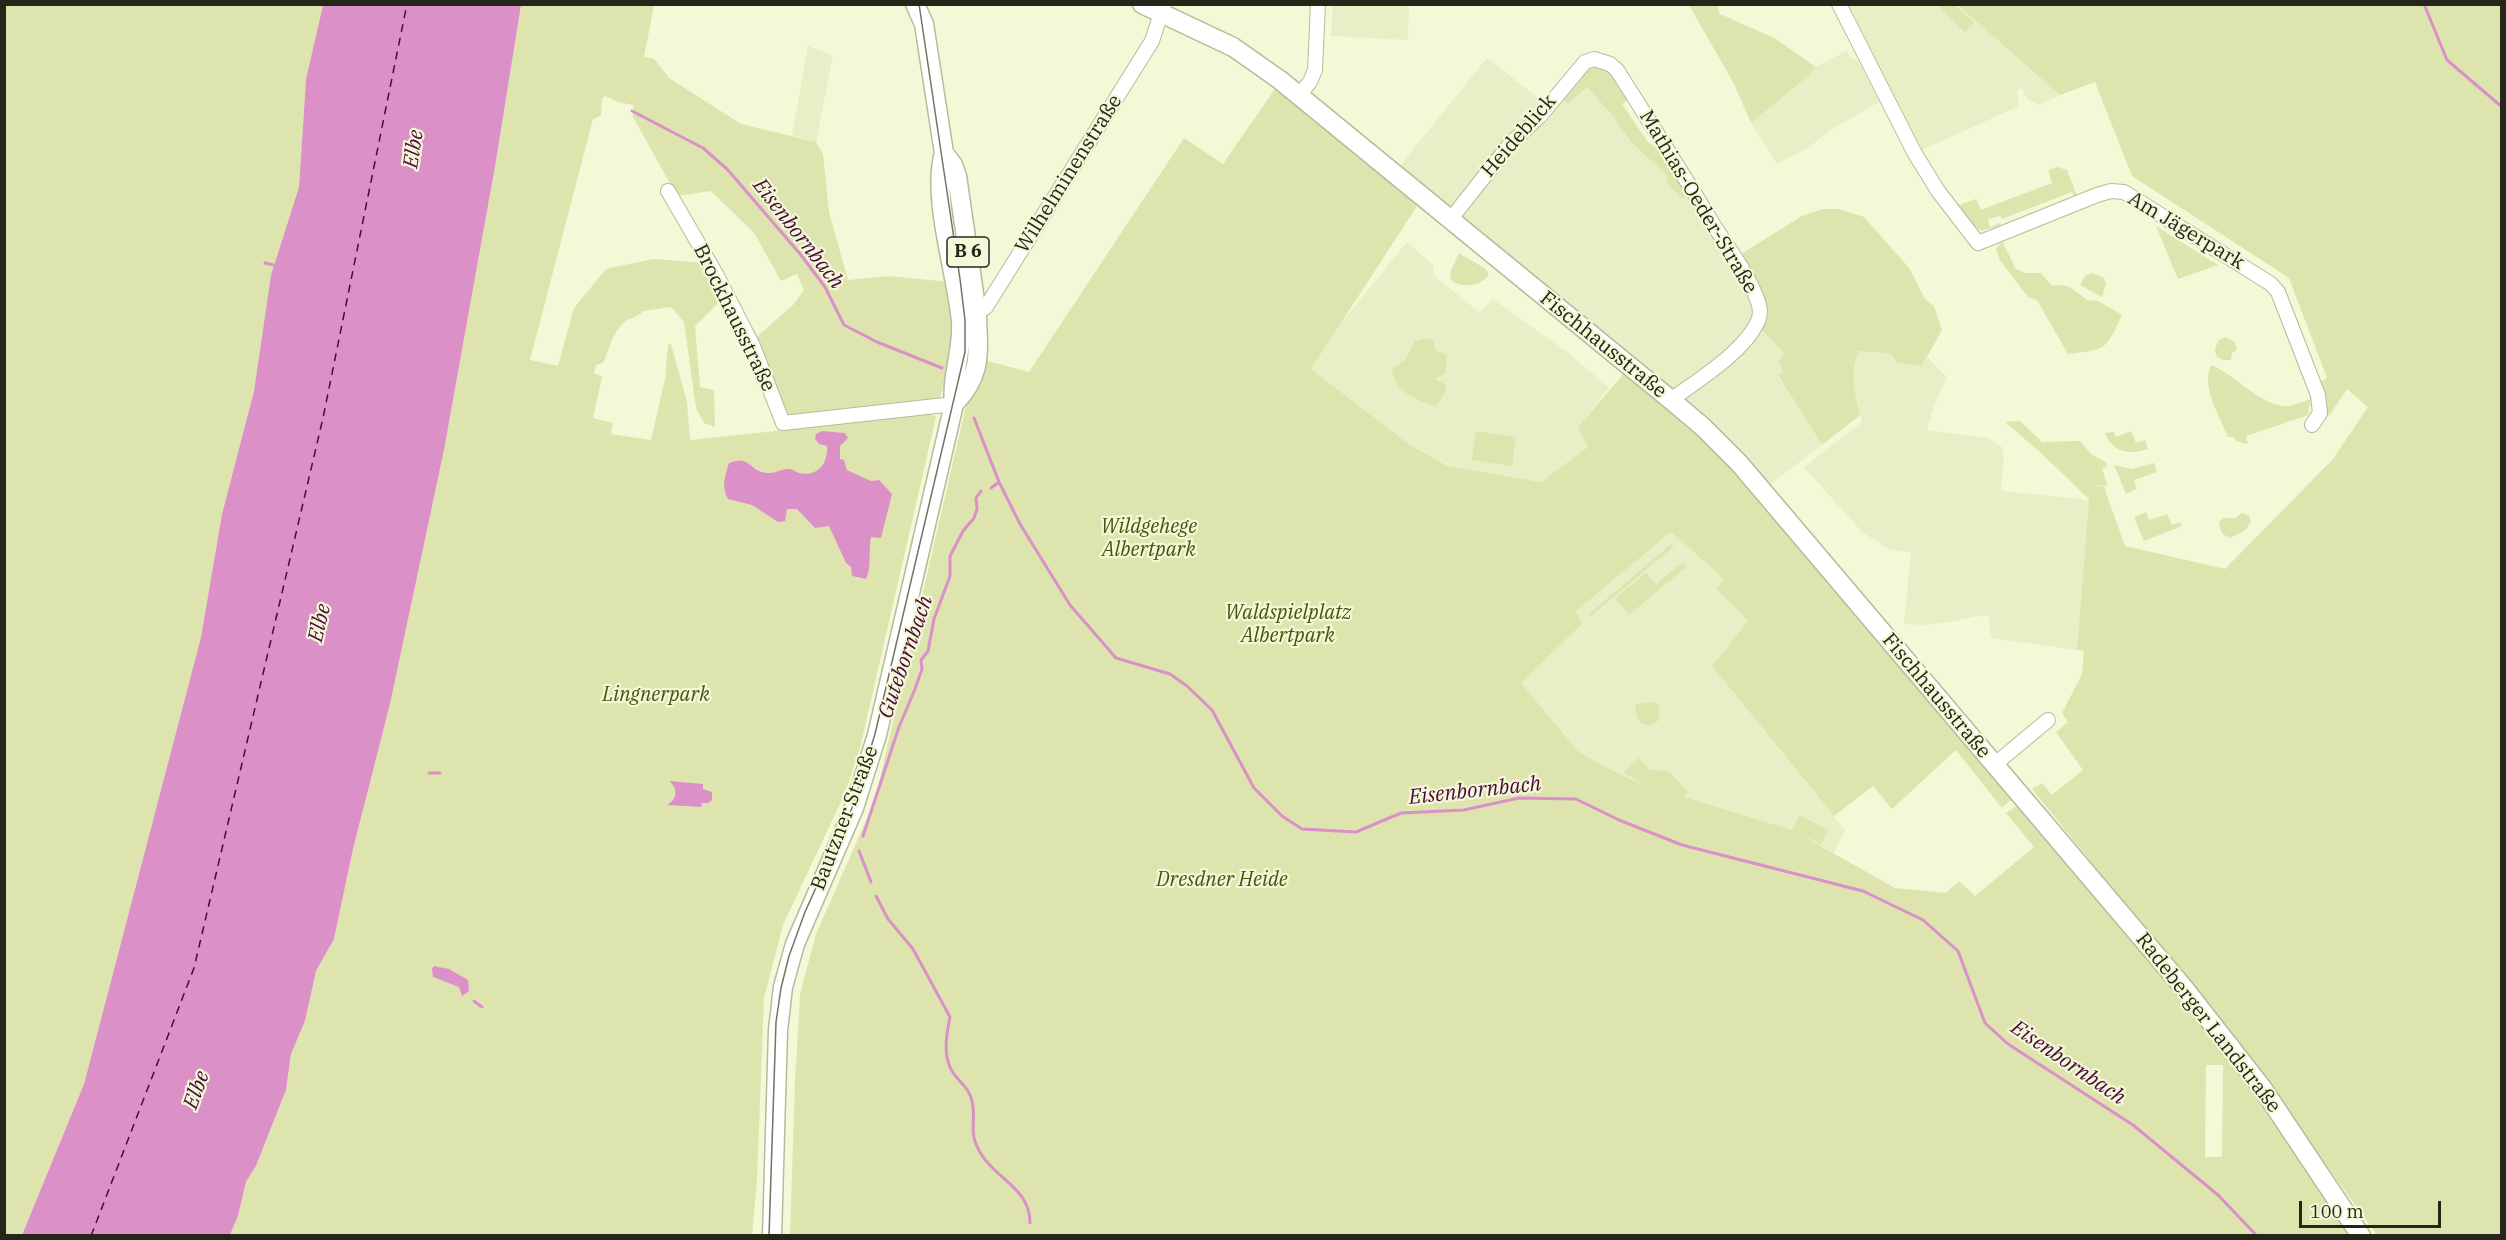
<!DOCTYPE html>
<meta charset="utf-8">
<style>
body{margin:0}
#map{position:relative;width:2506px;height:1240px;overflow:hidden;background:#f3f8d7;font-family:"IBM Plex Serif",serif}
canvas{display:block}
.frame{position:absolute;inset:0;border:6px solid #25261a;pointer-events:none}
.scale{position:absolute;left:2299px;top:1201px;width:142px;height:27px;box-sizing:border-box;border:3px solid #25261a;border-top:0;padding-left:8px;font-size:18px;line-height:21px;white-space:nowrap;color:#25261a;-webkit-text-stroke:4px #f3f8d7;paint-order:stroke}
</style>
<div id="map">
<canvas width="2506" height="1240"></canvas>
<div class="frame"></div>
<div class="scale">100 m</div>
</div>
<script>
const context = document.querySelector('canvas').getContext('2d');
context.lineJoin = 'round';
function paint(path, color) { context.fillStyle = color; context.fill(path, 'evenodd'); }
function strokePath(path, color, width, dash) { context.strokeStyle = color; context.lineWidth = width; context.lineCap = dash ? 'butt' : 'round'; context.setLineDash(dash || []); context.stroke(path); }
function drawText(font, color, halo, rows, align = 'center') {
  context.font = font + ' "IBM Plex Serif",serif'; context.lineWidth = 4.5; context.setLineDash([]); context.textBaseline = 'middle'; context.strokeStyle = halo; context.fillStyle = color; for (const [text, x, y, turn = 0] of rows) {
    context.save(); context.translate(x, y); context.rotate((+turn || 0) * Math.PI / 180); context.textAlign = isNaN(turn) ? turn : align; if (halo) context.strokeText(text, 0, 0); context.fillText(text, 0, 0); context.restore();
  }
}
const built = new Path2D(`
 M 1333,5 L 1409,5 L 1408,40 L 1331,36 Z
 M 1848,5 L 1961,5 L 2060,95 L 2040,105 L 2027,99 L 2022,88 L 2017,90 L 2019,106 L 1922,150 Z
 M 808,46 L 833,56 L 816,142 L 792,135 Z
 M 1846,51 L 1851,58 L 1858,61 L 1879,102 L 1832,129 L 1809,147 L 1777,164 L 1751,123 L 1807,77 L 1816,67 Z
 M 1487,58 L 1542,101 L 1534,112 L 1534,116 L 1459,202 L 1451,208 L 1446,208 L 1398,168 Z
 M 1587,86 L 1612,115 L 1631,142 L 1690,193 L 1753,302 L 1750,321 L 1785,354 L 1783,371 L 1778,376 L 1822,445 L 1768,486 L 1673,392 L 1461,219 L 1461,213 L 1512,147 L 1561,97 Z
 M 1407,242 L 1434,266 L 1433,275 L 1479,312 L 1493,299 L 1572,356 L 1609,388 L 1578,427 L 1588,447 L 1542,482 L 1449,466 L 1410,445 L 1311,369 L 1337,328 Z
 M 1859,351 L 1891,354 L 1897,363 L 1922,366 L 1928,358 L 1947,378 L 1934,406 L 1927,430 L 1988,438 L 2002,447 L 2004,453 L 2001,491 L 2089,500 L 2077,650 L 1991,638 L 1989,617 L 1982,615 L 1957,621 L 1925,625 L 1904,624 L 1911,553 L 1889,549 L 1862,532 L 1804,467 L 1862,422 L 1852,386 L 1855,359 Z
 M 1671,532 L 1724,579 L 1716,589 L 1748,622 L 1712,666 L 1845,830 L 1834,853 L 1791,830 L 1642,785 L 1607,768 L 1578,751 L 1521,683 L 1583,623 L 1575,612 Z`);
const green = new Path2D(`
 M 5,5 L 323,5 L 306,79 L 299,187 L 271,275 L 254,391 L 222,514 L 201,637 L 84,1084 L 22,1235 L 5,1236 Z
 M 521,5 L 654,5 L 644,57 L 654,59 L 669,78 L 741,124 L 816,142 L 823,154 L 829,212 L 848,280 L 889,276 L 950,282 L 955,318 L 950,359 L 940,399 L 930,404 L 786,419 L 754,339 L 793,305 L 804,290 L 797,274 L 781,281 L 754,233 L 711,191 L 677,196 L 633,117 L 633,105 L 618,102 L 605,96 L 602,99 L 601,116 L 593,119 L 530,360 L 558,366 L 574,308 L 606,269 L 653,259 L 704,263 L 722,299 L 695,326 L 700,387 L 714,390 L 715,427 L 704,423 L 696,408 L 684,322 L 671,307 L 643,311 C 638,318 629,317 623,323 C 612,334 609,350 603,363 L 596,365 L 594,373 L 602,377 L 593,418 L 613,423 L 611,434 L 651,440 L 665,379 L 668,344 L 671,344 L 687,402 L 690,440 L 776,431 L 786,426 L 928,413 L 936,417 L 860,748 L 845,793 L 783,925 L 764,998 L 757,1181 L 752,1235 L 230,1236 L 238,1216 L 246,1182 L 256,1166 L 286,1090 L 291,1054 L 305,1021 L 316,971 L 334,939 L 353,849 L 390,704 L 444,450 L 496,161 Z
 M 1689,5 L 1717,5 L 1720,14 L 1774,38 L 1816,67 L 1807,77 L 1751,123 L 1734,84 Z
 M 1937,5 L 1955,5 L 1974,23 L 1965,32 Z
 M 1958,5 L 2501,5 L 2501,1235 L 2377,1235 L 2231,1034 L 2032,789 L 2042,783 L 2052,795 L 2083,770 L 2056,732 L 2068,722 L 2062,713 L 2082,674 L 2084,651 L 2077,650 L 2089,499 L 2040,452 L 2005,422 L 2020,421 L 2042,442 L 2080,441 L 2091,454 L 2107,463 L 2106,467 L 2102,469 L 2108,486 L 2091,485 L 2104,487 L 2125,546 L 2225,569 L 2333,459 L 2368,407 L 2347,389 L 2329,416 L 2319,383 L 2327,378 L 2289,278 L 2132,176 L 2095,82 L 2060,95 Z
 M 1591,66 L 1612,71 L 1630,98 L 1622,104 L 1648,142 L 1665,155 L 1690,193 L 1682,198 L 1666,182 L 1668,176 L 1631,142 L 1612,115 L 1587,87 L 1568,104 L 1561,97 L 1584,69 Z
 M 1277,86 L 1419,203 L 1311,369 L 1410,445 L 1448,466 L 1541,482 L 1588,447 L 1578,427 L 1625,372 L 1718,449 L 2014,797 L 2002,808 L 1956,750 L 1892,809 L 1873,786 L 1834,816 L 1712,666 L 1748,621 L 1716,589 L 1724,579 L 1671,532 L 1575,612 L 1583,623 L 1521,683 L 1578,751 L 1607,768 L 1647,787 L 1624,772 L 1639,758 L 1649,770 L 1669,771 L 1688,792 L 1684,797 L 1792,830 L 1800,815 L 1828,830 L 1821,844 L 1799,834 L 1895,888 L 1946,893 L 1959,881 L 1975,896 L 2034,847 L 2006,813 L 2020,804 L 2235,1060 L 2354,1236 L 790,1236 L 795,1082 L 800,994 L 816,934 L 875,800 L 977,358 L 1029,372 L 1184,138 L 1223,164 ZM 2206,1065 L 2223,1065 L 2222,1157 L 2205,1157 Z
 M 2057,167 L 2067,170 L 2077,196 L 2075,199 L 2072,192 L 2002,219 L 2000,216 L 1988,219 L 1990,227 L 2000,223 L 2001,225 L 1982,231 L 1973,226 L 1959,205 L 1976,199 L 1981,210 L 2052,183 L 2048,170 Z
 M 1822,209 L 1838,209 L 1864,217 L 1910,269 L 1925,299 L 1934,306 L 1942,330 L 1922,366 L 1897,363 L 1891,354 L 1859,351 C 1849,373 1854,393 1860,415 L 1822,445 L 1778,375 L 1783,371 L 1778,361 L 1785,354 L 1760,329 L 1767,309 L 1741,254 L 1802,216 Z
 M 2156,226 L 2218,265 L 2178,279 Z
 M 2002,241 L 2016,269 L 2026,273 L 2041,273 L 2052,286 C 2067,282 2076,291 2087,300 L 2098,301 L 2122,315 C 2105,351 2107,349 2068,354 L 2037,300 L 2028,297 L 1999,259 L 1996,249 Z
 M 1459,253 L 1486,269 L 1489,275 C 1481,286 1462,289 1451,280 L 1450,273 Z
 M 2092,273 L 2103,277 L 2106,283 L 2102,297 L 2080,285 L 2085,276 Z
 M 2225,337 L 2234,341 L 2237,349 L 2232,353 L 2231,360 L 2224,360 L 2217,357 L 2215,350 L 2218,341 Z
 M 1426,338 L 1433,340 L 1436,351 L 1447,355 L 1445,373 L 1435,379 L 1446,385 L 1445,393 L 1436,406 C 1418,401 1393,391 1392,369 L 1405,360 L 1415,341 Z
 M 2211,365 C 2234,374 2260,405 2284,406 C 2292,407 2302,402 2311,399 L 2308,415 L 2246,436 L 2248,444 L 2236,441 L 2234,437 L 2228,437 C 2219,415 2201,387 2211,365 Z
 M 1476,431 L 1516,437 L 1512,466 L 1472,460 Z
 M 2131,431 L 2136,443 L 2145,440 L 2148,449 C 2129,455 2113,453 2105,433 L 2114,432 L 2116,437 Z
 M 2154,463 L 2157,472 L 2134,480 L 2137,489 L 2126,494 L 2114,465 L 2132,469 Z
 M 2146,512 L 2149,520 L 2167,514 L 2172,525 L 2180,522 L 2182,526 L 2144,541 L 2134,517 Z
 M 2242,513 L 2249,516 L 2251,521 L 2246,530 L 2230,538 C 2221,534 2220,531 2219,522 L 2223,518 L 2235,518 Z
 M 1671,544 L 1674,546 L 1591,616 L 1589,614 Z
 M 1683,562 L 1687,566 L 1629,615 L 1615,598 L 1646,573 L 1656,584 Z
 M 1653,702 L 1659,706 L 1659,720 L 1651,725 L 1642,724 L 1637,717 L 1635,707 L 1636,704 Z`);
const water = new Path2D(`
 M 323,5 L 521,5 L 496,161 L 444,450 L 390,704 L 353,849 L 334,939 L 316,971 L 305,1021 L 291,1054 L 286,1090 L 256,1166 L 246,1182 L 238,1216 L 230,1235 L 22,1235 L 84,1084 L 201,637 L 222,514 L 254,391 L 271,275 L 299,187 L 306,79 Z
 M 822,431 L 845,433 L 848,438 L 840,446 L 840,459 L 844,460 L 847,470 L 871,481 L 879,480 L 892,494 L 881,538 L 871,537 C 868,550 872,567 866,579 L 852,576 L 851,567 L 846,563 L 829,526 L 815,528 L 797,509 L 787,509 L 785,521 L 778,522 L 752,505 L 728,499 C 721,487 725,476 729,463 C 752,455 748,471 767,473 C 775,474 782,468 790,469 C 793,469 796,472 799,473 C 818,477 828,464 827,446 L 819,444 L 815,439 L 816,434 Z
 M 669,781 L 703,784 L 703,789 L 712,792 L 712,800 L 708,803 L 702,803 L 701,807 L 667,805 C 678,799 678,788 669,781 Z
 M 434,966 L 449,969 L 468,980 L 469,991 L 462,996 L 459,987 L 433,977 L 432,969 Z`);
const stream = new Path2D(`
 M 2424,4 L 2447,60 L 2502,107
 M 632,111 L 703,148 L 727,169 L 801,255 L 825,287 L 844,325 L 877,342 L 942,368
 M 265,263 L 278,266
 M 974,418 L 999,482 L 1020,524 L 1070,605 L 1116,658 L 1170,674 L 1187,686 L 1212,710 L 1254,788 L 1282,816 L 1302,829 L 1356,832 L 1401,813 L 1464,810 L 1519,798 L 1576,799 L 1619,820 L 1682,845 L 1863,891 L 1923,920 L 1958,951 L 1985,1023 L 2008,1044 L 2133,1125 L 2218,1195 L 2257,1236
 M 991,488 L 999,482
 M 429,773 L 440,773
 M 863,836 L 899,727 L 915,689 L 922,669 L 921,660 L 928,651 L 934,619 L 950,576 L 950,556 L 963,531 L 974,518 L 977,509 L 976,498 L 981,491
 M 859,851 L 871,882
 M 876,896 L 888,919 L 913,949 L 950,1017 C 947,1032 943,1052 950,1067 C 955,1080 969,1086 972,1101 C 977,1123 967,1131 981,1154 C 997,1180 1030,1188 1030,1223
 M 474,1001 L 482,1007`);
const ferry = new Path2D(`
 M 91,1236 L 194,968 L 323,418 L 407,4`);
const minor = new Path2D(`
 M 1839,4 L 1914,152 L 1938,191 L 1978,243 L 2097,195 L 2111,191 L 2124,192 L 2271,284 L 2278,292 L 2318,395 L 2320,413 L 2312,425
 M 1299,95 L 1310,82 L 1315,70 L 1318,4
 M 668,191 L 716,274 L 753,346 L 783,423 L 954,404
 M 1450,220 L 1510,144 L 1540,116 L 1585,62 L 1594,59 L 1610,64 L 1617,70 C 1649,121 1682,172 1713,224 C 1728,248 1747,272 1757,299 C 1760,306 1761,314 1758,321 C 1744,352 1698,380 1671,400
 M 971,317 L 986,307 L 1152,41 L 1164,4
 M 1994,765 L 2048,720`);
const major = new Path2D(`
 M 1142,4 L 1233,47 L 1280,80 L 1671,400 L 1703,427 L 1739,463 L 2184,988 L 2263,1089 L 2361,1236
 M 944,153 L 953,165 L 957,176 L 977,314 C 978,353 983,374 954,404
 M 772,1236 L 778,1030 L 783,987 L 795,944 L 854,808 L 877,735 L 954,404 C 951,376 963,350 961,322 C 957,274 931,198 944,153 L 924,24 L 915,4`);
const tram = new Path2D(`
 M 769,1236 L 776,1022 L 781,988 L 789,956 L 805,912 L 852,808 L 875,734 L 965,352 L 965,320 L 960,279 L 919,4`);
const shields = [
 [968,252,42]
];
const shieldNames = [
 ["B 6",968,252]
];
const streetNames = [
 ["Heideblick",1519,136,-49],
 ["Wilhelminenstraße",1069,174,-58],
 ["Mathias-Oeder-Straße",1698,202,59],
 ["Am Jägerpark",2186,231,31],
 ["Brockhausstraße",734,318,64],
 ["Fischhausstraße",1603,345,39],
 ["Fischhausstraße",1936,696,50],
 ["Bautzner Straße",845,818,-69],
 ["Radeberger Landstraße",2208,1023,52]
];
const parkNames = [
 ["Wildgehege",1149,527],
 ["Albertpark",1149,550],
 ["Waldspielplatz",1288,613],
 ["Albertpark",1288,636],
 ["Lingnerpark",656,695],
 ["Dresdner Heide",1222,880]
];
const waterNames = [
 ["Elbe",414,149,-81],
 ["Eisenbornbach",798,234,52],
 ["Elbe",320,623,-77],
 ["Gutebornbach",906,657,-71],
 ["Eisenbornbach",1475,791,-6],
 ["Eisenbornbach",2068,1063,34],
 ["Elbe",197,1090,-70]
];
paint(built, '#e9eec6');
paint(green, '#dee4ae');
paint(water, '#db91c8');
strokePath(stream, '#db91c8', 3);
strokePath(ferry, '#4b083f', 1.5, [8, 6]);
strokePath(minor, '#b6bb9b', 16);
strokePath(major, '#b6bb9b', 21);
strokePath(minor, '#fff', 14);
strokePath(major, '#fff', 18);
strokePath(tram, '#727561', 1.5);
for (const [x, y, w] of shields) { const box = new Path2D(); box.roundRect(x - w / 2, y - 15, w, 30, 4.5); context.fillStyle = '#f3f8d7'; context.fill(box); strokePath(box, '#25261a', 1.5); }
drawText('bold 18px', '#25261a', null, shieldNames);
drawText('20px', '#25261a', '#f3f8d7', streetNames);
drawText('italic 20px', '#4b500b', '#f3f8d7', parkNames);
drawText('italic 21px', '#4b083f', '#f3f8d7', waterNames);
</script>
